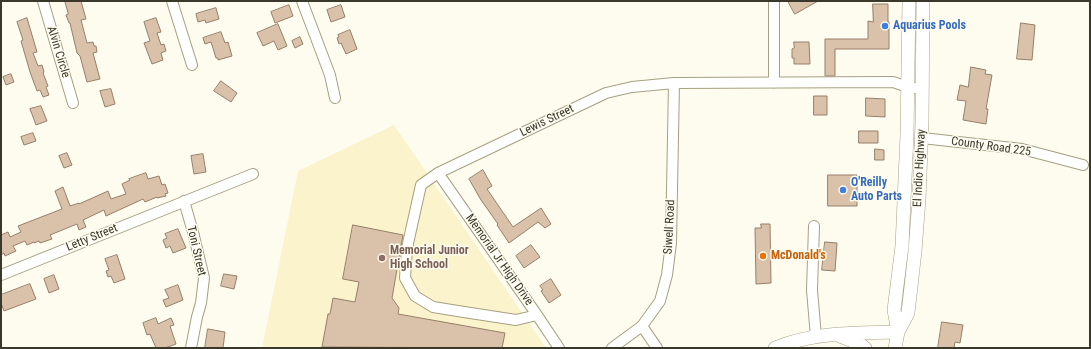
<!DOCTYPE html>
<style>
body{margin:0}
#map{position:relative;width:1091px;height:349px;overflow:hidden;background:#fefcef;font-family:"Roboto Condensed",sans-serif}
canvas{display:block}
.frame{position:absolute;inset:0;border:2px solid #3a372b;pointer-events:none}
</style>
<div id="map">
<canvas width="1091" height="349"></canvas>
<div class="frame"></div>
</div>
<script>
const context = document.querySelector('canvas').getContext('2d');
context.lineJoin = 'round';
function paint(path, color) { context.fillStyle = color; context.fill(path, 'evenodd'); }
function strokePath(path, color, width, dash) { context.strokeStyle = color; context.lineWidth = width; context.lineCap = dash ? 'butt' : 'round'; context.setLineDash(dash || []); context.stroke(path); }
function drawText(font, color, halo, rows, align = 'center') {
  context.font = font + ' "Roboto Condensed",sans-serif'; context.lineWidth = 3; context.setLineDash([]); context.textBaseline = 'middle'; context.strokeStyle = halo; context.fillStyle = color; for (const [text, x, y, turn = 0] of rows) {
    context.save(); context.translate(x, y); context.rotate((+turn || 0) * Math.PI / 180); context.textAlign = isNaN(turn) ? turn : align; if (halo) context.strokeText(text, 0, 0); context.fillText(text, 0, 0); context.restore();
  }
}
const built = new Path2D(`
 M 394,125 L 546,348 L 262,348 L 298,171 Z`);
const building = new Path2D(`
 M 65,1 L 81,1 L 86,19 L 81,20 L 87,43 L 93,42 L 94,46 L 96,46 L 97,52 L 93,53 L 100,79 L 87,82 L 80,56 L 77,53 L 70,23 L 69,23 L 66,15 L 68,14 Z
 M 788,1 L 818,1 L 795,14 Z
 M 873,4 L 888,4 L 888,22 L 889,22 L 889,49 L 835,49 L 835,76 L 825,76 L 825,39 L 868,39 L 868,21 L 873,22 Z
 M 289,5 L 293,16 L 275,23 L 271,12 Z
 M 341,5 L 345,17 L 331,22 L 327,10 Z
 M 216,8 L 219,19 L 206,23 L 205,20 L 198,22 L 196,14 Z
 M 27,18 L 37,52 L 33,53 L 38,66 L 42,65 L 44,72 L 43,73 L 48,86 L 46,87 L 49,95 L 43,97 L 40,90 L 37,91 L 30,72 L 21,41 L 23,40 L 17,22 Z
 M 156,18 L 161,32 L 157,33 L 161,45 L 164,44 L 166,51 L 161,53 L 163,60 L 152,64 L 144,43 L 150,41 L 144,22 Z
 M 1021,23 L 1035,25 L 1032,60 L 1017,59 Z
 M 278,24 L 287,46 L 278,50 L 274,41 L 263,46 L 257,33 Z
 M 350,30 L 357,49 L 346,54 L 341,43 L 339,44 L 337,38 L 339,37 L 338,35 Z
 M 221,32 L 225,43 L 228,42 L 232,56 L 218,60 L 218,58 L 216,58 L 211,42 L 205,44 L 203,38 Z
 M 300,37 L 303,44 L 295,48 L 292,41 Z
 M 794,42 L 809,42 L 810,64 L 794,64 L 794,58 L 792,58 L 792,49 L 794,48 Z
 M 971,67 L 986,70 L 985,74 L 992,75 L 986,109 L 988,109 L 986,124 L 963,120 L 966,101 L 957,100 L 960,85 L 968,87 Z
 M 11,74 L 14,82 L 6,85 L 3,77 Z
 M 221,81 L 237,93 L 231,102 L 214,91 Z
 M 111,89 L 115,104 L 105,107 L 100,91 Z
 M 814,96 L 827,96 L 827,115 L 814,115 Z
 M 866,98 L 885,99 L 885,117 L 866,116 Z
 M 41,106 L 47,121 L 36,125 L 30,109 Z
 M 859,131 L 878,131 L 878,143 L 859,143 Z
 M 33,133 L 36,141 L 24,145 L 21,137 Z
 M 875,149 L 884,150 L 884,160 L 875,160 Z
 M 67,153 L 72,165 L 64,168 L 59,156 Z
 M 203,154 L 206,172 L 194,174 L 191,156 Z
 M 483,170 L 492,186 L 487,189 L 513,227 L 541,208 L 551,224 L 545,228 L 538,222 L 509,243 L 497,225 L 498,224 L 481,200 L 469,179 Z
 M 146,173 L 148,179 L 159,176 L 162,185 L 165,184 L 168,193 L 165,194 L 166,196 L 157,198 L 157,197 L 145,202 L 143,199 L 106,216 L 104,210 L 83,220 L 86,227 L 79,230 L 77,224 L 50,235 L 52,239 L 40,243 L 39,241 L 34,243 L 34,242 L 27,245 L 25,241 L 13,246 L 16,251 L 5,256 L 4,253 L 1,255 L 1,235 L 8,232 L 10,237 L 21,232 L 18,226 L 62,209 L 55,191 L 63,187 L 70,206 L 79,203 L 79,204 L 108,191 L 111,199 L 126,194 L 122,184 L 130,180 L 129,179 Z
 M 828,175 L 857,175 L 857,206 L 828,206 Z
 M 761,224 L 770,224 L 771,283 L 756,284 L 755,228 L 761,228 Z
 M 353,225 L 403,235 L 392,298 L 399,308 L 398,314 L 505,333 L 502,348 L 322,347 L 328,314 L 330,314 L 333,298 L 355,302 L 359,282 L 343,279 Z
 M 178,229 L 186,248 L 173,253 L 170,246 L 166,248 L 163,240 L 167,238 L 165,234 Z
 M 825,242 L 837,243 L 835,271 L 822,270 Z
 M 531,245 L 540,257 L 524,268 L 516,256 Z
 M 117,255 L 125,279 L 114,283 L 111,276 L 108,277 L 106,271 L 109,270 L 105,259 Z
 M 224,274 L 237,276 L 234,289 L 221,286 Z
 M 54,275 L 59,289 L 49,293 L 44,279 Z
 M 551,279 L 561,295 L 549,303 L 541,291 L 543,290 L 540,286 Z
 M 30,284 L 36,299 L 4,311 L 1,303 L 1,295 Z
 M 178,285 L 183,300 L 166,307 L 163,300 L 169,298 L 165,290 Z
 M 156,318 L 158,324 L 171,318 L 174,325 L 170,326 L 176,344 L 165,348 L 156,348 L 150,334 L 147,335 L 143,323 Z
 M 942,322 L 963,325 L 960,343 L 955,342 L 954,348 L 938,348 Z
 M 208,329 L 225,332 L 223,348 L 205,348 Z`);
const minor = new Path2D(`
 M 43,1 L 73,103
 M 172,1 L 192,65
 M 302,1 L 330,75 L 335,98
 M 774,1 L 774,83
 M 922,138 L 1022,149 L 1083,165
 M 438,173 L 537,315 L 559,348
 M 184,201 L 193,232 L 204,278 L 201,303 L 197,317 L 191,348
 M 814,226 L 812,290 L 816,337
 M 1,275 L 253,174
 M 537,315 L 516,320 L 464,312 L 433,307 L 415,296 L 405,278 L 407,248 L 421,185 L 438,173 L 606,93 L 632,87 L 674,83 L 893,82 L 908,87 L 922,89
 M 642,326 L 657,348
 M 612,348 L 642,326 L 660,301 L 667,275 L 671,243 L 674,83`);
const major = new Path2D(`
 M 898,332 L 908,313 L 915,251 L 919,199 L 922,123 L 923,1
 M 840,336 L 860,344 L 865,348
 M 775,348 C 814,332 856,333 898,332
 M 895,348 L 898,332 L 894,310 L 902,246 L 907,135 L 909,1`);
const markers = [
 [885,26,4,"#3f7fe0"],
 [843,190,4,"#3f7fe0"],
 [763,256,4,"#e8710a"],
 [382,258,4,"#8d6e63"]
];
const shopNames = [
 ["Aquarius Pools",893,26],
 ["O'Reilly",851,183],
 ["Auto Parts",851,197]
];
const streetNames = [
 ["Alvin Circle",58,52,73],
 ["Lewis Street",547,121,-26],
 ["County Road 225",991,147,8],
 ["El Indio Highway",920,168,-87],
 ["Siwell Road",670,227,-87],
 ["Letty Street",92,238,-22],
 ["Toni Street",196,251,77],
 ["Memorial Jr High Drive",499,260,55]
];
const educationNames = [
 ["Memorial Junior",390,251],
 ["High School",390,265]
];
const foodNames = [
 ["McDonald's",771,256]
];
paint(built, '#faf3cb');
paint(building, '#dac2aa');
strokePath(building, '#967f69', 1);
strokePath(minor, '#a6a082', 12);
strokePath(major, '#a6a082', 14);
strokePath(minor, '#fff', 10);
strokePath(major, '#fff', 13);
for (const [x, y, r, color] of markers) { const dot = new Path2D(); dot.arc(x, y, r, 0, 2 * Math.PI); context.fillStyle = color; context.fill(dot); strokePath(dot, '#fefcef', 1.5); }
drawText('bold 12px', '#366cbe', '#fefcef', shopNames, 'left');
drawText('12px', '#3a372b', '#fefcef', streetNames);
drawText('bold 12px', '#785e54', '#fefcef', educationNames, 'left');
drawText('bold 12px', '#c56008', '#fefcef', foodNames, 'left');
</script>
